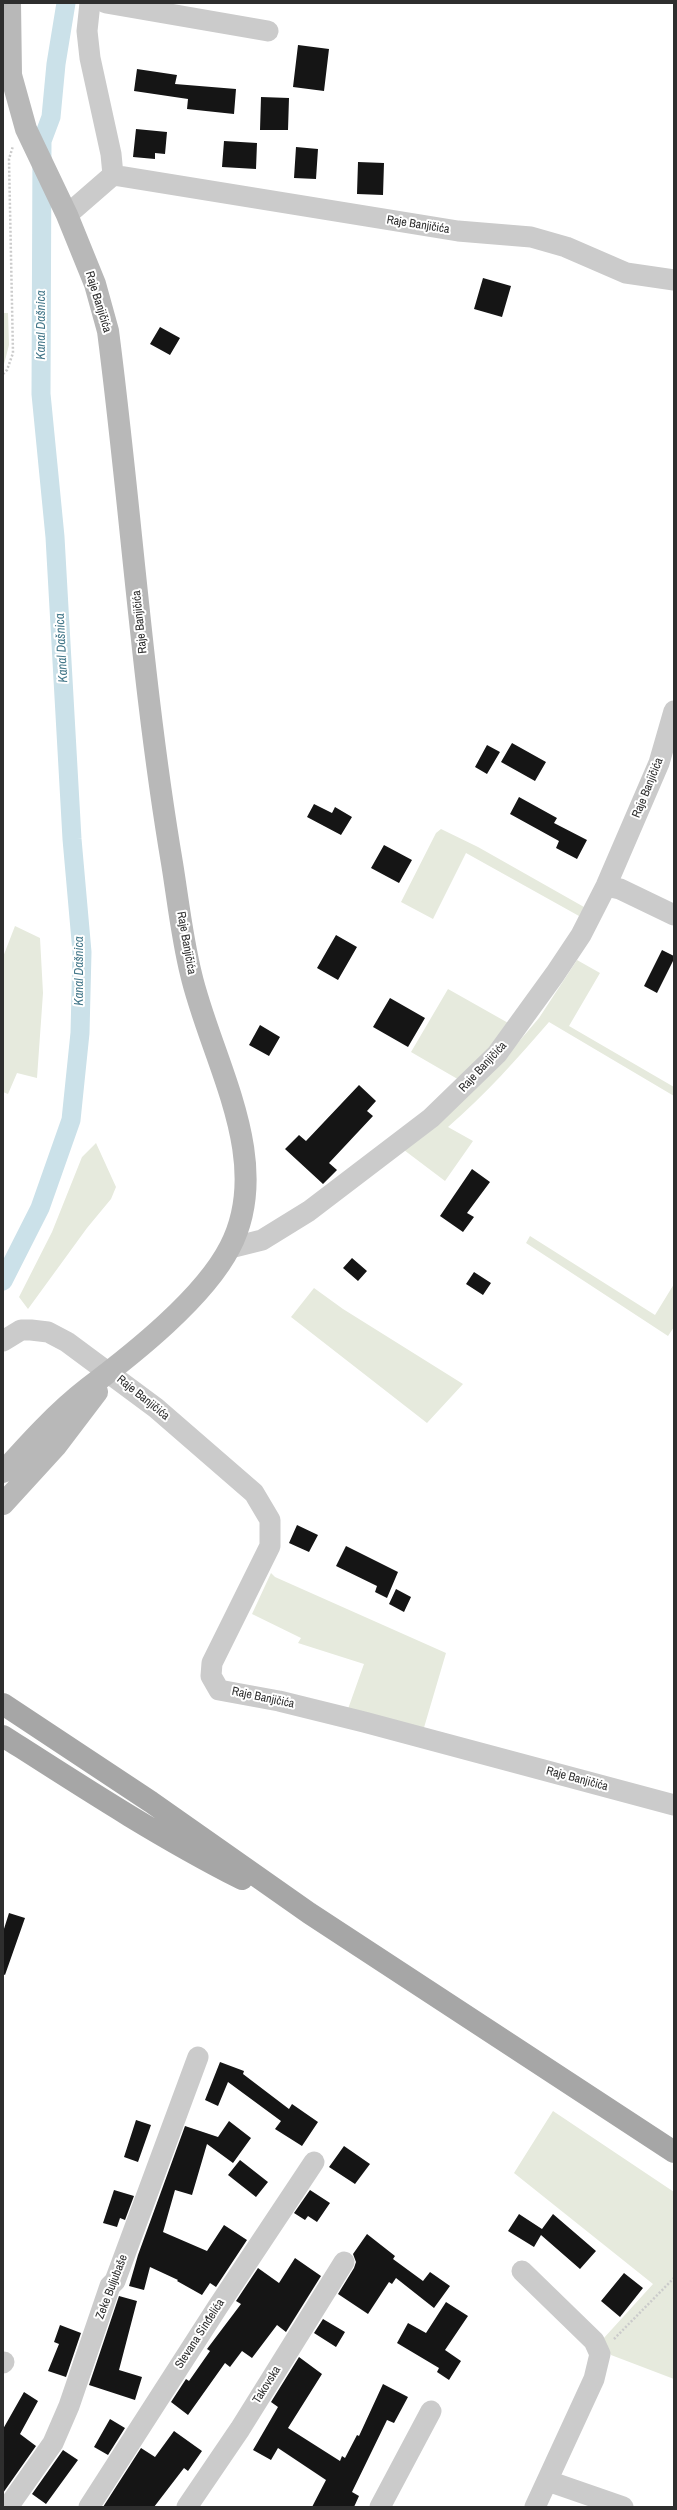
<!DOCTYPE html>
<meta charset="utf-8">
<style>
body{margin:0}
#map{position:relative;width:677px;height:2510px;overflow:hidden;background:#fff;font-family:"Archivo Narrow",sans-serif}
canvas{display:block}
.frame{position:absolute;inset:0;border:4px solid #2e2e2e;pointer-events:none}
</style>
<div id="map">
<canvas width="677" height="2510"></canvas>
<div class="frame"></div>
</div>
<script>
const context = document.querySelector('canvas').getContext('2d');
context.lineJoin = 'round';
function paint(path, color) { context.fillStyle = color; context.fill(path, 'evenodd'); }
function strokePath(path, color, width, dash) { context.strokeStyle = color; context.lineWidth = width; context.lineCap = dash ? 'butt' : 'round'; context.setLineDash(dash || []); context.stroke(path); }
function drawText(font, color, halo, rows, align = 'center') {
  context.font = font + ' "Archivo Narrow",sans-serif'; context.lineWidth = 4; context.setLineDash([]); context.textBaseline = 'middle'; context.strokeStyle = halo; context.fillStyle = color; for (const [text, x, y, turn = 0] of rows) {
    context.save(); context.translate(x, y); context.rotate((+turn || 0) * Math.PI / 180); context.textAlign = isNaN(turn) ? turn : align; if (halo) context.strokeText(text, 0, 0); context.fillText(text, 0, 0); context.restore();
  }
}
const green = new Path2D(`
 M 3,313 L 8,313 L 9,345 L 3,368 Z
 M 441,829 L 478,847 L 584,907 L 579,916 L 466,853 L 433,919 L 401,902 L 436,833 Z
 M 15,926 L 40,938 L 43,993 L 37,1078 L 17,1073 L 8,1094 L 3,1092 L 3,957 Z
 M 577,960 L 600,973 L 569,1026 L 674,1087 L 674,1096 L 549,1022 C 517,1059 485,1095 448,1127 L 473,1141 L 445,1181 L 404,1150 L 498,1066 L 539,1018 Z
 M 448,989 L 510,1024 L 461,1081 L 411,1052 Z
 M 96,1143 L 116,1187 L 111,1199 L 87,1228 L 28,1309 L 19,1297 L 52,1232 L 82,1157 Z
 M 530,1236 L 655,1315 L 674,1284 L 674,1327 L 668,1336 L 526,1243 Z
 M 314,1288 L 343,1309 L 463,1384 L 427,1423 L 291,1317 Z
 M 271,1573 L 275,1577 L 446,1653 L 423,1731 L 348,1709 L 364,1664 L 298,1643 L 301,1638 L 252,1614 Z
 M 553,2111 L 674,2192 L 674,2379 L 611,2355 L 603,2339 L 653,2284 L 514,2173 Z`);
const canal = new Path2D(`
 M 3,1281 L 40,1208 L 71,1120 L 80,1033 L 82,952 L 72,839 L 55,537 L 41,394 L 42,141 L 51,117 L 56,64 L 66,3`);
const building = new Path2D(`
 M 298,45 L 329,49 L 324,91 L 293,87 Z
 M 137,69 L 177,75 L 175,84 L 236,89 L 234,114 L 187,109 L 188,99 L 134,91 Z
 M 261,97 L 289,98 L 288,130 L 260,130 Z
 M 136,129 L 167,132 L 165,154 L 155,153 L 155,159 L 133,157 Z
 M 224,141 L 257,143 L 256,169 L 222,167 Z
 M 296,147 L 318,149 L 316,179 L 294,178 Z
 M 358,162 L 384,163 L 383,195 L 357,194 Z
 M 483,278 L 511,286 L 502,317 L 474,309 Z
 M 160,327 L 180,338 L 170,355 L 150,344 Z
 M 512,743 L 546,762 L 535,781 L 501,762 Z
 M 487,745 L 500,752 L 487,774 L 475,767 Z
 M 519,797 L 557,818 L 554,823 L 587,840 L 577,859 L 556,848 L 559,841 L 510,814 Z
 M 314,804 L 332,813 L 335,807 L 352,817 L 341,835 L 307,817 Z
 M 384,845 L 412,860 L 399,883 L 371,868 Z
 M 336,935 L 357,947 L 338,980 L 317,968 Z
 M 662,950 L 674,956 L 674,959 L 657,993 L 644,986 Z
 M 390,998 L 425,1018 L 408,1047 L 373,1027 Z
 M 260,1025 L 280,1037 L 269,1056 L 249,1045 Z
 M 359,1085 L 376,1101 L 367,1111 L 373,1116 L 329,1163 L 337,1170 L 323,1184 L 285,1149 L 299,1135 L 306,1141 Z
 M 472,1169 L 490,1182 L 467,1213 L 474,1217 L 463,1232 L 440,1216 Z
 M 352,1258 L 367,1271 L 358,1281 L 343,1268 Z
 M 474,1272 L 491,1283 L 483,1295 L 466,1284 Z
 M 297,1525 L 318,1535 L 309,1552 L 289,1543 Z
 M 346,1546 L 398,1572 L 387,1598 L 375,1592 L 377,1586 L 336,1566 Z
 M 396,1589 L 411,1597 L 404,1612 L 389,1604 Z
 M 9,1913 L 25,1918 L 5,1975 L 3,1974 L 3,1932 Z
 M 220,2062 L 244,2071 L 243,2074 L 289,2109 L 292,2104 L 318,2122 L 302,2146 L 275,2129 L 281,2121 L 228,2082 L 218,2106 L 205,2100 Z
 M 136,2120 L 151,2125 L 138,2162 L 124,2157 Z
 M 229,2121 L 251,2138 L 233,2163 L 207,2144 L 192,2195 L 175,2190 L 163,2232 L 207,2251 L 224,2225 L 247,2240 L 216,2287 L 210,2283 L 202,2295 L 177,2281 L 178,2280 L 150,2267 L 144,2290 L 129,2286 L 138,2255 L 185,2126 L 218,2137 Z
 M 344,2146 L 370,2164 L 355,2184 L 329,2167 Z
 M 240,2160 L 268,2182 L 256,2197 L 228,2175 Z
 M 114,2190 L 134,2196 L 125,2220 L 120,2218 L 117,2227 L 103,2223 Z
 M 310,2190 L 330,2203 L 317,2222 L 308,2216 L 305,2220 L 294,2213 Z
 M 519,2214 L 542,2229 L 553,2214 L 596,2251 L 580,2269 L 541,2235 L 534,2247 L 508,2231 Z
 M 367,2234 L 395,2256 L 393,2259 L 423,2281 L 430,2272 L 450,2286 L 434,2308 L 396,2278 L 392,2284 L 389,2282 L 368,2314 L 338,2294 L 354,2268 L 356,2262 L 353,2254 Z
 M 295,2258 L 321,2276 L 286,2332 L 277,2325 L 252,2358 L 242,2351 L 230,2367 L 225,2363 L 188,2415 L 171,2402 L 186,2379 L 189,2381 L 210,2351 L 207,2349 L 241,2304 L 236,2301 L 258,2268 L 279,2283 Z
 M 624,2273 L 643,2288 L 620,2317 L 601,2301 Z
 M 119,2296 L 137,2301 L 119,2370 L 142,2377 L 135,2400 L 89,2385 Z
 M 446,2302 L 468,2316 L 445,2350 L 461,2361 L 449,2380 L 437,2372 L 439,2368 L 397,2343 L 408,2323 L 426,2333 Z
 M 323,2319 L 345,2332 L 336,2347 L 314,2333 Z
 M 60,2325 L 81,2333 L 66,2377 L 48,2371 L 59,2344 L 54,2342 Z
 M 299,2357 L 322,2374 L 288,2428 L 340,2461 L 342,2456 L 345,2458 L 357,2435 L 359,2436 L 383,2384 L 408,2397 L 394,2423 L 387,2420 L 352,2492 L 359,2496 L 354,2507 L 312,2507 L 326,2480 L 278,2448 L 271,2460 L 253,2450 L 278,2407 L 271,2402 Z
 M 24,2392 L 38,2401 L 20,2434 L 36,2446 L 3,2493 L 3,2429 Z
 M 110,2419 L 125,2428 L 108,2455 L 94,2447 Z
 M 174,2431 L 202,2451 L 188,2471 L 184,2468 L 154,2507 L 103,2507 L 141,2448 L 155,2457 Z
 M 63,2450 L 78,2460 L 46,2504 L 32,2494 Z`);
const path = new Path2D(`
 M 3,374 L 7,370 L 13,353 L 9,159 L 13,146
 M 614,2339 L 674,2278`);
const street = new Path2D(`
 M 90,3 L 87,31 L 90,58 L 111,154 L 113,175 L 458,231 L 531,237 L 566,247 L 626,273 L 674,280
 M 106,3 L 268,31
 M 67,215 L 113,175
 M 606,886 L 620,889 L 674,915
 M 230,1248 L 262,1240 L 309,1211 L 431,1118 L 497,1054 L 555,974 L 581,935 L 606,886 L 659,763 L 674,711
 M 3,1341 L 21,1330 L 31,1330 L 48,1332 L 67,1342 L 156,1408 L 254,1493 L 270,1520 L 270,1546 L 212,1663 L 211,1676 L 219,1690 L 279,1701 L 364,1722 L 674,1805
 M 522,2271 L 594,2341 L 600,2354 L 594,2379 L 535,2507
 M 3,2363 L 4,2362
 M 548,2481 L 623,2507
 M 8,2507 L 53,2443 L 69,2406 L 110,2286 L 115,2281 L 198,2057
 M 89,2507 L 217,2308 L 314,2162
 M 187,2507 L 240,2429 L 344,2262
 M 380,2507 L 431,2411`);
const secondary = new Path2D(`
 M 3,1472 C 29,1443 57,1412 88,1388 C 133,1354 204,1298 230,1247 C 275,1160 211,1060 191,974 C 182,938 178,900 172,863 C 142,686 131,508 108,331 L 95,284 L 67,215 L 26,129 L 11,75 L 10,3
 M 3,1504 L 56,1446 L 97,1392`);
const primary = new Path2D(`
 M 3,1704 L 151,1802 L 309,1913 L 674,2152
 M 3,1736 C 81,1786 159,1837 242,1879`);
const streetNames = [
 ["Raje Banjičića",418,225,9],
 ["Raje Banjičića",98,302,73],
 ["Raje Banjičića",140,622,-96],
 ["Raje Banjičića",648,788,-68],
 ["Raje Banjičića",186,943,80],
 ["Raje Banjičića",483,1067,-47],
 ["Raje Banjičića",143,1398,39],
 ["Raje Banjičića",263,1698,12],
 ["Raje Banjičića",577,1779,15],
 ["Zeke Buljubaše",112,2287,-69],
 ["Stevana Sinđelića",200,2334,-57],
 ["Takovska",267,2385,-58]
];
const waterNames = [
 ["Kanal Dašnica",42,325,-90],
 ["Kanal Dašnica",62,648,-93],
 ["Kanal Dašnica",80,971,-90]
];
paint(green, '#e6eadd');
strokePath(canal, '#cbe1e9', 19);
paint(building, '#151515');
strokePath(path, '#cbcbcb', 2.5, [2, 2]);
strokePath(street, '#cbcbcb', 21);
strokePath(secondary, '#b8b8b8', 22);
strokePath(primary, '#a6a6a6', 22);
drawText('12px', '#2e2e2e', '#fff', streetNames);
drawText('italic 13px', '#437789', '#fff', waterNames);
</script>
